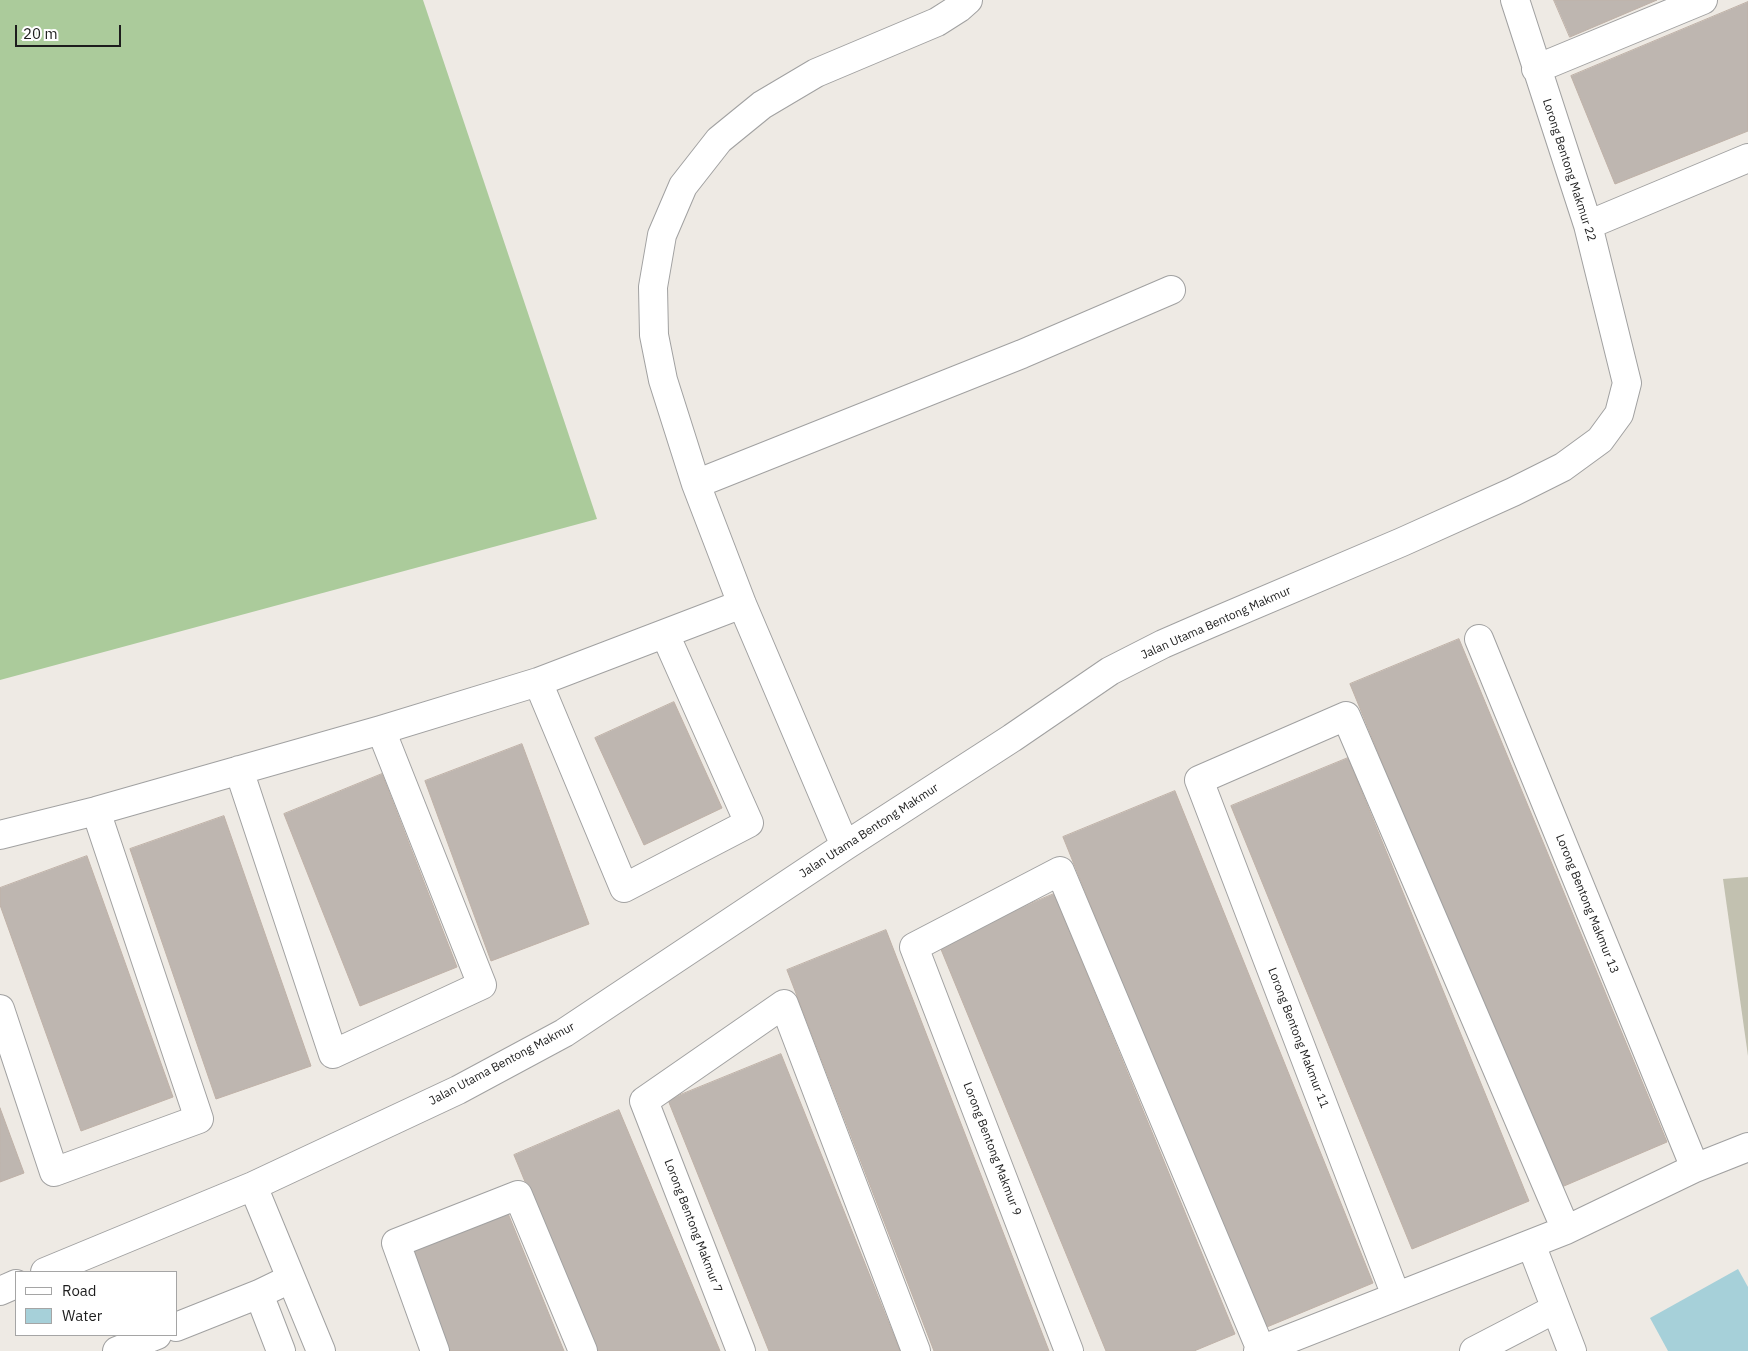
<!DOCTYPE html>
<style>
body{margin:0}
#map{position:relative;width:1748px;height:1351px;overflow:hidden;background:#eeeae4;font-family:"IBM Plex Sans",sans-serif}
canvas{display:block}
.legend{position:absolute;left:15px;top:1271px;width:162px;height:65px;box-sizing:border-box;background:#fff;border:1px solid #a5a5a5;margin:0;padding:6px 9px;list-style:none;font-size:15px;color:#1d1d1d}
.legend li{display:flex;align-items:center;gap:10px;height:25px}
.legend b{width:25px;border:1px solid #a5a5a5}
.scale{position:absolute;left:15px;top:25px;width:106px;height:22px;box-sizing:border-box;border:2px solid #1d1d1d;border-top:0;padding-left:6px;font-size:15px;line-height:18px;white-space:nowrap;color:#1d1d1d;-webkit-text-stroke:4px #fff;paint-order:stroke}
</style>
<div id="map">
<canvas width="1748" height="1351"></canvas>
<ul class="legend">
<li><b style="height:6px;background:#fff"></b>Road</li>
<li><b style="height:14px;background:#a6d0d9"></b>Water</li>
</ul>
<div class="scale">20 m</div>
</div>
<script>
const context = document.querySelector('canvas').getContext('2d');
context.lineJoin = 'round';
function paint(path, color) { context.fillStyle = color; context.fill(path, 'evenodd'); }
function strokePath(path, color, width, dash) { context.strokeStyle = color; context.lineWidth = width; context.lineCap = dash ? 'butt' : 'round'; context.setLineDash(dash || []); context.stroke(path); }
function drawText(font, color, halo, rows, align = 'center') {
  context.font = font + ' "IBM Plex Sans",sans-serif'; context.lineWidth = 5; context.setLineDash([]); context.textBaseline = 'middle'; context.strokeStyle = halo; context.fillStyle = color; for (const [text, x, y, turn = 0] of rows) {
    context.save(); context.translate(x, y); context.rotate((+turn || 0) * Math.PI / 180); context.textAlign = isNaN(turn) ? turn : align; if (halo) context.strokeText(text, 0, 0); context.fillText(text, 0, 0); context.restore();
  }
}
const construction = new Path2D(`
 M 1748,877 L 1748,1056 L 1723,879 Z`);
const forest = new Path2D(`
 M 0,0 L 423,0 L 597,519 L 0,680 Z`);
const water = new Path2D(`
 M 1738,1269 L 1748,1287 L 1748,1351 L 1668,1351 L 1650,1318 Z`);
const building = new Path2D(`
 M 1554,0 L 1657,0 L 1570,37 Z
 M 1748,2 L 1748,131 L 1615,184 L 1571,76 Z
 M 1459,639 L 1667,1142 L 1557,1189 L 1350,684 Z
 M 674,702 L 722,808 L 644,845 L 595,738 Z
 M 522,744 L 589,924 L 491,961 L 425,781 Z
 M 1348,758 L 1529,1201 L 1412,1249 L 1231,806 Z
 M 382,774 L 457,967 L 360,1006 L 284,814 Z
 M 1175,791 L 1373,1283 L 1262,1329 L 1063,837 Z
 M 224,816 L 311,1066 L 216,1099 L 130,849 Z
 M 87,856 L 173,1097 L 81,1131 L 0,905 L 0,888 Z
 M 1054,894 L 1235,1334 L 1194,1351 L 1106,1351 L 938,942 Z
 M 886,930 L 1049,1351 L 934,1351 L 787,970 Z
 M 781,1054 L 900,1351 L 769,1351 L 668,1100 Z
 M 0,1108 L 24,1173 L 0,1182 Z
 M 619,1110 L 720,1351 L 595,1351 L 514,1155 Z
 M 507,1211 L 564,1351 L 450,1351 L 409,1251 Z`);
const minor = new Path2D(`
 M 1536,69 L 1703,0
 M 1588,225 L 1748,158
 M 696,484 L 1022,354 L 1171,290
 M 1479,639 L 1695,1168
 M 538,682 L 624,888 L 749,823 L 665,634
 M 239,770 L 333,1054 L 482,985 L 381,730
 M 0,835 L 96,811 L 381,730 L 538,682 L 742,604
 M 845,846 L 742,604 L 696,484 L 663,380 L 654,335 L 653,287 L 662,235 L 683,186 L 719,140 L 762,105 L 816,73 L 937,22 L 959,8 L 968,0
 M 0,1009 L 54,1172 L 199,1119 L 96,811
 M 253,1186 L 321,1351
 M 1531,1244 L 1572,1351
 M 45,1272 L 253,1186 L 458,1090 L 564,1033 L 845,846 L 1012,738 L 1110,671 L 1163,644 L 1209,624 L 1402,542 L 1513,492 L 1563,467 L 1600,440 L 1619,414 L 1627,383 L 1588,225 L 1515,0
 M 0,1291 L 16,1284
 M 259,1294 L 281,1351
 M 1396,1296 L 1199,780 L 1346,716 L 1566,1230
 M 176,1327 L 259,1294 L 290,1279
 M 117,1351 L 157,1335
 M 435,1351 L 396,1243 L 518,1195 L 583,1351
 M 741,1351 L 644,1101 L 784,1004 L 916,1351
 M 1069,1351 L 914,947 L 1060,871 L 1261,1350
 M 1258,1351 L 1566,1230 L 1695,1168 L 1748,1147
 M 1474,1351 L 1555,1309`);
const streetNames = [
 ["Lorong Bentong Makmur 22",1569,170,72],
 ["Jalan Utama Bentong Makmur",1216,623,-24],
 ["Jalan Utama Bentong Makmur",869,831,-33],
 ["Lorong Bentong Makmur 13",1587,904,68],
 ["Lorong Bentong Makmur 11",1298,1038,69],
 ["Jalan Utama Bentong Makmur",502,1064,-28],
 ["Lorong Bentong Makmur 9",992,1149,69],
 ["Lorong Bentong Makmur 7",693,1226,69]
];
paint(construction, '#c2c1b0');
paint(forest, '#abcb9b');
paint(water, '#a6d0d9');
paint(building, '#beb6b0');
strokePath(building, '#bfb1a7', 1);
strokePath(minor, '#a1a1a1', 30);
strokePath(minor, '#fff', 28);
drawText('12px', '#1d1d1d', '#fff', streetNames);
</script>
